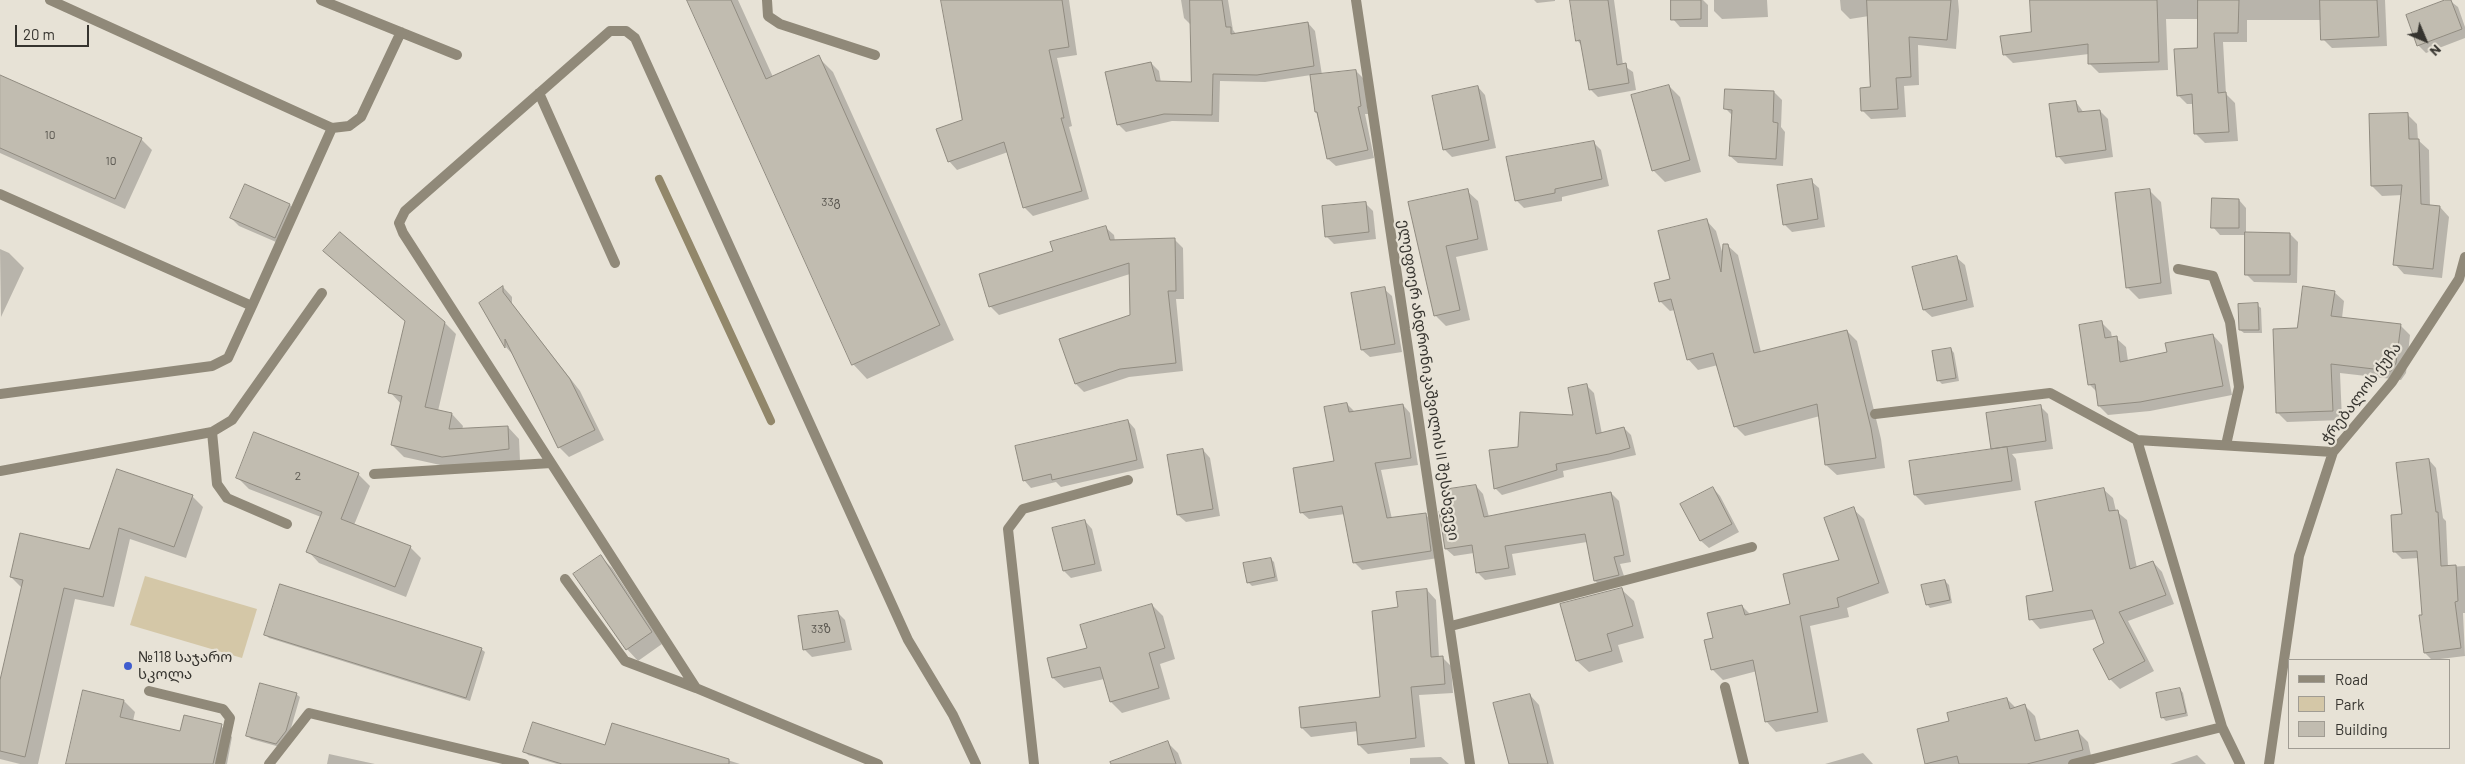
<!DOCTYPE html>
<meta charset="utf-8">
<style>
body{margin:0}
#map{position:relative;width:2465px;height:764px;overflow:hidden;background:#e7e2d6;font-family:Barlow,sans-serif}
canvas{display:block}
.legend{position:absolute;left:2288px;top:659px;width:162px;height:90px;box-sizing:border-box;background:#e7e2d6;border:1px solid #a09c93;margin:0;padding:6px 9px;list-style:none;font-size:15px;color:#36342f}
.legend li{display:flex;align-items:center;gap:10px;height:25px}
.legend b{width:25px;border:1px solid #a09c93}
.north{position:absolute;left:2400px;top:15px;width:50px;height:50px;-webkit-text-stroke:4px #e7e2d6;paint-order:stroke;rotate:135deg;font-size:14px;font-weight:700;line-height:20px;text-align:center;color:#36342f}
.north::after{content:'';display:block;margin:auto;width:18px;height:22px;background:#36342f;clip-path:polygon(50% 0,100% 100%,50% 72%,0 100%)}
.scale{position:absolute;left:15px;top:25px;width:74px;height:22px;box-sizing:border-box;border:2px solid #36342f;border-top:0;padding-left:6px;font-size:15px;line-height:18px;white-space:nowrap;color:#36342f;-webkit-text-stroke:4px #e7e2d6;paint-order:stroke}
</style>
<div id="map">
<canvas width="2465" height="764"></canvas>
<ul class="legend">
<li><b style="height:6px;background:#908979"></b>Road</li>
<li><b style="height:14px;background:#d4c7a7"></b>Park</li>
<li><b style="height:14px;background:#c1bcb0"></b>Building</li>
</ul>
<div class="north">N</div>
<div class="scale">20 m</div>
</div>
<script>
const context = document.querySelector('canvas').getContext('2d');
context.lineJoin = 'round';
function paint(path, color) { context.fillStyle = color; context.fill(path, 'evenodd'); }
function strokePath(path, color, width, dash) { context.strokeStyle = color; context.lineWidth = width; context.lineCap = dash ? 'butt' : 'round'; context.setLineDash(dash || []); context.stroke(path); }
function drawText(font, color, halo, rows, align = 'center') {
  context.font = font + ' Barlow,"Noto Sans Georgian",sans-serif'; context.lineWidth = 4.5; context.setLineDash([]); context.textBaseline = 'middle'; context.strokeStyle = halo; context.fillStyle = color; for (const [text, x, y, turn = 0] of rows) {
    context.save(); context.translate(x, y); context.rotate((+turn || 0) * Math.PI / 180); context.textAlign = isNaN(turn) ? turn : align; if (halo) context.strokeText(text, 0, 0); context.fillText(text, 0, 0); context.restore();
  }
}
const green = new Path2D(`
 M 145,576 L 257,609 L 242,658 L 130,625 Z`);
const shadow = new Path2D(`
 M 688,0 L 738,0 L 773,77 L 818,57 L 833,72 L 954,340 L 867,379 L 853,364 Z
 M 942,0 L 1069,0 L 1077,55 L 1057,58 L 1072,126 L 1069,127 L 1089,199 L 1033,216 L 1024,207 L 1008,152 L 957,170 L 949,161 L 963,121 Z
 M 1181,0 L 1228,0 L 1233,30 L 1236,34 L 1308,23 L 1315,31 L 1322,75 L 1356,71 L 1364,79 L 1368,114 L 1365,114 L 1374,158 L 1336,166 L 1328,159 L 1316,111 L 1311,75 L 1265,82 L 1220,81 L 1219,122 L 1172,121 L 1126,132 L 1118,124 L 1151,63 L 1159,71 L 1161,83 L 1193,83 L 1192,26 L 1184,18 Z
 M 1534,0 L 1555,0 L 1555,1 L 1537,3 Z
 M 1571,0 L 1614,0 L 1623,65 L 1633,72 L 1636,90 L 1598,97 L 1590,89 L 1582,46 L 1577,40 Z
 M 1672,0 L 1703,0 L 1708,5 L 1708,27 L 1680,27 L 1673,19 Z
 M 1714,0 L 1767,0 L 1768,17 L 1722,19 L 1714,11 Z
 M 1840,0 L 1958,0 L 1959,11 L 1956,49 L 1918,45 L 1919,85 L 1904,86 L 1906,117 L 1871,119 L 1862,110 L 1871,88 L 1869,16 L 1850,19 L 1841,10 Z
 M 2031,0 L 2385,0 L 2387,46 L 2332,48 L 2323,39 L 2322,20 L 2247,20 L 2247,42 L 2223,42 L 2226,94 L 2235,103 L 2238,141 L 2205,143 L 2196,134 L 2194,104 L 2187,104 L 2178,95 L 2199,49 L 2199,19 L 2166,19 L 2168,70 L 2099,73 L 2090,64 L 2089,54 L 2013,63 L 2004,54 L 2033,33 Z
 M 2449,0 L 2458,7 L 2465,27 L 2465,38 L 2426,53 L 2418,45 Z
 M 0,76 L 141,139 L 152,150 L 125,209 L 0,153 Z
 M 1669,86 L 1680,97 L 1701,172 L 1665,182 L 1653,170 Z
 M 1478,87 L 1485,95 L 1496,148 L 1452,157 L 1444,149 Z
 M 1774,92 L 1782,100 L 1781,127 L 1785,132 L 1783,166 L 1738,163 L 1730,156 L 1733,116 L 1726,109 Z
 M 2076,102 L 2084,113 L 2100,111 L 2108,119 L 2113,157 L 2065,164 L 2058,156 Z
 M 2408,115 L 2417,124 L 2418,140 L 2429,150 L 2430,206 L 2440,207 L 2449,217 L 2442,278 L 2404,274 L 2395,264 L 2403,195 L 2382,196 L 2372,186 Z
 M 1593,142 L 1601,150 L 1609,186 L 1562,197 L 1562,201 L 1524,208 L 1516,200 Z
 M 1811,181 L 1819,188 L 1825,227 L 1792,232 L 1784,224 Z
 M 246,186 L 290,205 L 297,213 L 283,245 L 239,226 L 231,218 Z
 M 2149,190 L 2161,202 L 2172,294 L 2139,299 L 2127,287 Z
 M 1467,191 L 1478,201 L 1488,250 L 1456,257 L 1470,320 L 1446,326 L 1435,315 L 1410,203 Z
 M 2239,200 L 2246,208 L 2246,233 L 2290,234 L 2298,242 L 2297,283 L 2254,282 L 2246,274 L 2247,235 L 2220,235 L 2213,227 Z
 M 1365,203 L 1373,211 L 1376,239 L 1334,244 L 1326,236 Z
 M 1706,220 L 1716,231 L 1723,255 L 1727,245 L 1738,255 L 1761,352 L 1847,331 L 1857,341 L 1881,439 L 1885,468 L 1837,475 L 1826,465 L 1820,416 L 1745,436 L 1735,426 L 1718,365 L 1698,370 L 1688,359 L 1675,310 L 1670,311 L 1660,301 Z
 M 1105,227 L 1114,235 L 1115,241 L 1174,239 L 1183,248 L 1184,299 L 1176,299 L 1183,371 L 1129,377 L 1084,392 L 1076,384 L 1131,316 L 1130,274 L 999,315 L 990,306 L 1054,251 Z
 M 0,249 L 9,253 L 24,268 L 1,317 Z
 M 325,251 L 444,322 L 456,334 L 438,411 L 452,414 L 463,426 L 462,430 L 508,427 L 519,439 L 520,461 L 454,468 L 404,457 L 392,445 L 402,405 L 390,392 L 406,322 Z
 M 1957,258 L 1965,265 L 1974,307 L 1932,317 L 1924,310 Z
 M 503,287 L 512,297 L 512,304 L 580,391 L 604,440 L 569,457 L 559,447 L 514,356 L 506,347 L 481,304 Z
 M 1384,289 L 1392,296 L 1402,352 L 1370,357 L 1362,350 Z
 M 2334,292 L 2344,301 L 2342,318 L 2401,326 L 2410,335 L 2406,373 L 2401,380 L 2340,373 L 2342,420 L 2287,422 L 2278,413 L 2299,330 Z
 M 2257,305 L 2261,308 L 2262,333 L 2244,333 L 2240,330 Z
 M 2101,322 L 2111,332 L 2112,338 L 2116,338 L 2126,347 L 2128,361 L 2168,353 L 2213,335 L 2222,345 L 2232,395 L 2150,411 L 2108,415 L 2099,406 L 2097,392 L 2089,384 Z
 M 1951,349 L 1954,353 L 1959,381 L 1942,384 L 1938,380 Z
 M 1587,386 L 1594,393 L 1602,434 L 1624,428 L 1631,435 L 1636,455 L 1563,471 L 1564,477 L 1502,495 L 1495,488 L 1519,448 L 1574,416 Z
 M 1347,404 L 1354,411 L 1403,405 L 1410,413 L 1418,465 L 1381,470 L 1392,519 L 1425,514 L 1433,522 L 1438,558 L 1362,570 L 1354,562 L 1345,514 L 1309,519 L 1301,512 L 1336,462 Z
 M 2040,406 L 2048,414 L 2053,449 L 2012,454 L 2016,459 L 2021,490 L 1925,505 L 1915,495 L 1994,450 L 1993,448 Z
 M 1128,421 L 1135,429 L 1144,468 L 1061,487 L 1056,482 L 1031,488 L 1024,480 Z
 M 1203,450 L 1210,458 L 1220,516 L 1186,522 L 1178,515 Z
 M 2429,460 L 2436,468 L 2443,518 L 2446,521 L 2448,567 L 2465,566 L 2465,613 L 2463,613 L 2465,656 L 2432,660 L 2425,653 L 2419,558 L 2402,559 L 2394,551 L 2404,515 Z
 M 118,470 L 192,496 L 203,507 L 186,558 L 130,539 L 114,607 L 75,599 L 38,764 L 20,764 L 0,759 L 0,686 L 22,588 L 11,577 L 90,550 Z
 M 358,474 L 370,486 L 354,525 L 410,547 L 421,558 L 406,597 L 319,563 L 308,551 L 321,517 L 249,489 L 238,478 Z
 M 1476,486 L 1483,494 L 1489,517 L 1611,493 L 1619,501 L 1631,562 L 1620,564 L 1626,582 L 1603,588 L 1595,581 L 1587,542 L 1512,554 L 1516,575 L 1485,580 L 1477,572 L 1474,553 L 1454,556 L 1446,549 L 1453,510 Z
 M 1713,488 L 1720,496 L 1739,532 L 1709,548 L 1701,541 L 1682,505 Z
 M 2103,489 L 2113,498 L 2116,511 L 2127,520 L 2137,568 L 2153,562 L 2162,572 L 2174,604 L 2128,621 L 2154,671 L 2120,689 L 2110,679 L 2106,644 L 2097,619 L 2040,629 L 2031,619 L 2054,592 Z
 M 1853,509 L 1864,519 L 1889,593 L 1847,608 L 1849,617 L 1810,626 L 1828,722 L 1776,732 L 1766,721 L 1757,671 L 1723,680 L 1712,669 L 1714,638 L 1742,606 L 1751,615 L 1792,605 L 1841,561 Z
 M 1085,521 L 1092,529 L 1102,571 L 1071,578 L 1064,571 Z
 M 601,557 L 612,568 L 662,644 L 638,661 L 627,649 Z
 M 1271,559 L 1274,562 L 1278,581 L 1252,586 L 1248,582 Z
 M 1945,581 L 1949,585 L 1952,603 L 1930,608 L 1927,604 Z
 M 1427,590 L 1436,600 L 1439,658 L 1442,657 L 1451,666 L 1453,693 L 1419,695 L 1425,747 L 1368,754 L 1359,745 L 1358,731 L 1311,737 L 1302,728 L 1381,698 L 1399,609 Z
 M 1622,590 L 1634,601 L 1644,638 L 1618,645 L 1623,662 L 1589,672 L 1577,661 L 1562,605 Z
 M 1152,605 L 1163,616 L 1175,659 L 1160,664 L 1170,699 L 1122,713 L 1111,702 L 1104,679 L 1064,688 L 1053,678 L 1088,649 Z
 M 837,612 L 845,620 L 852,650 L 812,657 L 804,649 Z
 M 266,635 L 481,649 L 485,652 L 470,701 L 269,638 Z
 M 2180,689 L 2183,693 L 2188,716 L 2166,721 L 2162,717 Z
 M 296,694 L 300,697 L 289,735 L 280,747 L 251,739 L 247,735 Z
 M 1530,695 L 1539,705 L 1554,764 L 1510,764 Z
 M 2007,699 L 2016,708 L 2025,706 L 2035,716 L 2041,740 L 2077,731 L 2088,742 L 2092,760 L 2078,764 L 1927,764 L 1918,730 L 1950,722 Z
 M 124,701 L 135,712 L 133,721 L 181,733 L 221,726 L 232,737 L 227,764 L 69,764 Z
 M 613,724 L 740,764 L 557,764 L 528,755 L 525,751 L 606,748 Z
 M 1167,742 L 1178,753 L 1182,764 L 1147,764 Z
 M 1863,753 L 1873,764 L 1825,764 Z
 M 329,754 L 375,764 L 327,764 Z
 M 2197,755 L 2206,764 L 2170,764 Z
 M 1441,757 L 1449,764 L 1410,764 L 1410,758 Z`);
const stream = new Path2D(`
 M 659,179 L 771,421`);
const building = new Path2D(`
 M 687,0 L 731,0 L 766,79 L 819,55 L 940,325 L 852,365 Z
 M 941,0 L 1062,0 L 1069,47 L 1049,50 L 1064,118 L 1061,118 L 1082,191 L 1023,208 L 1004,142 L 948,162 L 936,129 L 962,120 Z
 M 1190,0 L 1222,0 L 1226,27 L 1231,27 L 1231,34 L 1308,22 L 1314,66 L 1257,75 L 1213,74 L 1212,115 L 1164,114 L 1117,125 L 1105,72 L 1151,62 L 1156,81 L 1191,82 Z
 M 1570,0 L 1608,0 L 1617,65 L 1626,63 L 1629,83 L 1589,90 L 1580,40 L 1576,41 Z
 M 1671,0 L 1701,0 L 1701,19 L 1671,20 Z
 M 1867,0 L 1951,0 L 1947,40 L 1909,37 L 1911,77 L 1896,78 L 1898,109 L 1861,111 L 1860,88 L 1870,87 Z
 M 2030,0 L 2157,0 L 2159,62 L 2088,64 L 2088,44 L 2003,55 L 2000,36 L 2031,32 Z
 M 2198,0 L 2239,0 L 2238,33 L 2214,33 L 2218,93 L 2226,92 L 2229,132 L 2194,134 L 2192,94 L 2177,96 L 2174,49 L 2197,48 Z
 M 2320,0 L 2377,0 L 2379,37 L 2321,40 Z
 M 2445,0 L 2451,0 L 2462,29 L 2417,46 L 2406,15 Z
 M 1356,70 L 1361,106 L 1358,107 L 1368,150 L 1327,159 L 1317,112 L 1315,112 L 1310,75 Z
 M 0,75 L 142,138 L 115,199 L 0,148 Z
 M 1669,85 L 1690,160 L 1652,171 L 1631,95 Z
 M 1478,86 L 1489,140 L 1443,150 L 1432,96 Z
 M 1725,89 L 1774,91 L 1773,122 L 1778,123 L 1776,159 L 1729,156 L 1732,110 L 1724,109 Z
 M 2076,101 L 2078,112 L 2100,110 L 2106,150 L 2056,157 L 2049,104 Z
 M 2408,113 L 2409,139 L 2419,139 L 2421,204 L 2440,206 L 2433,269 L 2393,265 L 2402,185 L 2371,186 L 2369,114 Z
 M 1594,141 L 1602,179 L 1555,189 L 1555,193 L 1515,201 L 1506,157 Z
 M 1812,179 L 1818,219 L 1783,225 L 1777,185 Z
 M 245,184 L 290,204 L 275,238 L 230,218 Z
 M 1468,189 L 1478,239 L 1446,246 L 1460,310 L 1434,316 L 1408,202 Z
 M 2150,189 L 2161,283 L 2126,288 L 2115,193 Z
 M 2212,198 L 2239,199 L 2239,228 L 2211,228 Z
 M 1366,202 L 1369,232 L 1325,237 L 1322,206 Z
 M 1707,219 L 1721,272 L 1723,244 L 1728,244 L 1754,353 L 1847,330 L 1871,428 L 1876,458 L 1825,465 L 1817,404 L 1734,427 L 1713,353 L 1687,360 L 1671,299 L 1659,302 L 1654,283 L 1670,279 L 1658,231 Z
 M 1106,226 L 1110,240 L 1175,238 L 1176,291 L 1168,291 L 1176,363 L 1120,369 L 1075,384 L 1059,339 L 1130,315 L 1129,263 L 989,307 L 979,274 L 1053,251 L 1050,242 Z
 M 340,232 L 445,322 L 425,407 L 452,413 L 449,429 L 508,426 L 509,449 L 442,457 L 391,445 L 402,396 L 388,393 L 405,321 L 323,251 Z
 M 2245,232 L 2290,233 L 2290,275 L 2245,275 Z
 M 1957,256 L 1967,300 L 1923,310 L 1912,267 Z
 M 503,286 L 503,292 L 570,379 L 595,430 L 558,448 L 505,339 L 505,348 L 479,303 Z
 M 2303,286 L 2335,291 L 2331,316 L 2401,324 L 2396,363 L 2391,371 L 2331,364 L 2333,411 L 2276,413 L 2273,329 L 2297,328 Z
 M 1385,287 L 1395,344 L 1361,350 L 1351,293 Z
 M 2258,303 L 2259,330 L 2239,330 L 2238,304 Z
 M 2102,321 L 2105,338 L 2117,336 L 2120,362 L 2167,352 L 2165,343 L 2213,334 L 2223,386 L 2140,402 L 2098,406 L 2095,384 L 2088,385 L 2079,325 Z
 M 1951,348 L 1956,378 L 1937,381 L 1932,351 Z
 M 1587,384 L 1596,434 L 1624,427 L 1630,448 L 1609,454 L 1556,464 L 1557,470 L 1494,489 L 1489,450 L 1518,447 L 1520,412 L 1573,415 L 1568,388 Z
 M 1347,403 L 1349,412 L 1403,404 L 1411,458 L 1375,463 L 1387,518 L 1426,513 L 1431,551 L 1353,563 L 1342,506 L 1300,513 L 1293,468 L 1334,461 L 1324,407 Z
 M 2041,405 L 2046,441 L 1991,449 L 1986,413 Z
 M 1128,420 L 1137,460 L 1052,480 L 1051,474 L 1023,481 L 1015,446 Z
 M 254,432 L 359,473 L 341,519 L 411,546 L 395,587 L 306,552 L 322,512 L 236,478 Z
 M 2007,447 L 2012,481 L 1914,495 L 1909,461 Z
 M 1203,449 L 1213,509 L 1177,515 L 1167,455 Z
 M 2429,459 L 2436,512 L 2438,512 L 2441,566 L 2456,565 L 2458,601 L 2455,602 L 2461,648 L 2424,653 L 2419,615 L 2422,615 L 2417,551 L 2393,552 L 2391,515 L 2402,514 L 2396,463 Z
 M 117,469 L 193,495 L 174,547 L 119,528 L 103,597 L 64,588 L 25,757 L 0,751 L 0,680 L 23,580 L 10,577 L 20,533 L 89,549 Z
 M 1476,485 L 1484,517 L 1611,492 L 1624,555 L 1614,557 L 1619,575 L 1594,581 L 1585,534 L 1505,546 L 1509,568 L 1476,573 L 1472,545 L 1445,549 L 1439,511 L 1452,509 L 1449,489 Z
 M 1713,487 L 1732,524 L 1700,541 L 1680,504 Z
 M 2104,488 L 2109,511 L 2118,510 L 2130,569 L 2153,561 L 2166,595 L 2119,612 L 2145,661 L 2109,680 L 2093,649 L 2104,643 L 2092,610 L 2029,620 L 2026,596 L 2053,591 L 2035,502 Z
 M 1854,507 L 1879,583 L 1837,598 L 1839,607 L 1800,616 L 1818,712 L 1765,722 L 1753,660 L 1711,670 L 1704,640 L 1713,638 L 1707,613 L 1742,605 L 1745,615 L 1790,604 L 1783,574 L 1839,560 L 1824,518 Z
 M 1085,520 L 1095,564 L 1063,571 L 1052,528 Z
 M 601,555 L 652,632 L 626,650 L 573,574 Z
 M 1271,558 L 1275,577 L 1247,583 L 1243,563 Z
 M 1945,580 L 1950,600 L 1926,605 L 1921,585 Z
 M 280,584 L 482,648 L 466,698 L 264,635 Z
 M 1622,588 L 1633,626 L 1607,634 L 1612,651 L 1576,661 L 1560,604 Z
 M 1427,589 L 1431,657 L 1443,656 L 1445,684 L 1411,687 L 1416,738 L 1358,745 L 1356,722 L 1301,728 L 1299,707 L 1380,697 L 1372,611 L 1398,607 L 1396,592 Z
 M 1152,604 L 1165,648 L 1149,653 L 1159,688 L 1110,702 L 1100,667 L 1052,678 L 1047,658 L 1087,648 L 1080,625 Z
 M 838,611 L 845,642 L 803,650 L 798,616 Z
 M 260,683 L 297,693 L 286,731 L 276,744 L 246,736 Z
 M 2180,688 L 2186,713 L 2161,718 L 2156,693 Z
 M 83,690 L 124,700 L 120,717 L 180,731 L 184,715 L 222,724 L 213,764 L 66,764 Z
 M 1530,694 L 1548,764 L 1509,764 L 1493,703 Z
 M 2007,698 L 2010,709 L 2025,704 L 2035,741 L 2078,730 L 2083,750 L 2027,764 L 1959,764 L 1957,756 L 1925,764 L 1917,729 L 1949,721 L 1947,713 Z
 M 533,722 L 605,745 L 612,723 L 729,759 L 729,764 L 562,764 L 523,752 Z
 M 1168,741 L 1176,764 L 1111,764 L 1110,762 Z`);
const lane = new Path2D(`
 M 50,0 L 332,128 L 349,126 L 361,117 L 401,32
 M 321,0 L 457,55
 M 767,0 L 768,16 L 780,24 L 875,55
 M 539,93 L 615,263
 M 0,194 L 252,306 L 228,358 L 212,366 L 0,394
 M 2178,269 L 2213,276 L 2230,322 L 2239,387 L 2226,445
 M 252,306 L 332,128
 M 212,432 L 217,484 L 227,498 L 287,524
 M 0,471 L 212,432 L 232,420 L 322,293
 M 374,474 L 551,463
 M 565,579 L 625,661 L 696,688
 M 149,691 L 223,709 L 230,718 L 220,764
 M 878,764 L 696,688 L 403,233 L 399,223 L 405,211 L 610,31 L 626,31 L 635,38 L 908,640 L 953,715 L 976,764`);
const street = new Path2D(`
 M 1356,0 L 1470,764
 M 1875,414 L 2050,393 L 2137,440 L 2333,452
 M 2137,440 L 2222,727 L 2240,764
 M 1451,626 L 1752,547
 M 1725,687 L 1744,764
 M 269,764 L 309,713 L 524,764
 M 1034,764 L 1008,529 L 1023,509 L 1128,480
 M 2073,764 L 2222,727
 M 2269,764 L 2299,556 L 2333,452 L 2392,382 L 2459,279 L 2465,257`);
const markers = [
 [128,666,5,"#3f5cce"]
];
const numberNames = [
 ["10",50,135],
 ["10",111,161],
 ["33გ",831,202],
 ["2",298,476],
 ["33ზ",821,629]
];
const streetNames = [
 ["ელეფთერ ანდრონიკაშვილის II შესახვევი",1429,380,81],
 ["ჭრებალოს ქუჩა",2361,393,-53]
];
const poiNames = [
 ["№118 საჯარო",138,657],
 ["სკოლა",138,674]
];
paint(green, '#d4c7a7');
paint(shadow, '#0003');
strokePath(stream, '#92876a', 8);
paint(building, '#c1bcb0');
strokePath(building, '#908b80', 1);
strokePath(lane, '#908979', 10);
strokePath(street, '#908979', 10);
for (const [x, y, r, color] of markers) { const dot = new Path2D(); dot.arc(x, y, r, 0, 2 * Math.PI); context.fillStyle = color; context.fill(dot); strokePath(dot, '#e7e2d6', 2); }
drawText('12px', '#59564f', null, numberNames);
drawText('15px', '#36342f', '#e7e2d6', streetNames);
drawText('15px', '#36342f', '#e7e2d6', poiNames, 'left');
</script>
